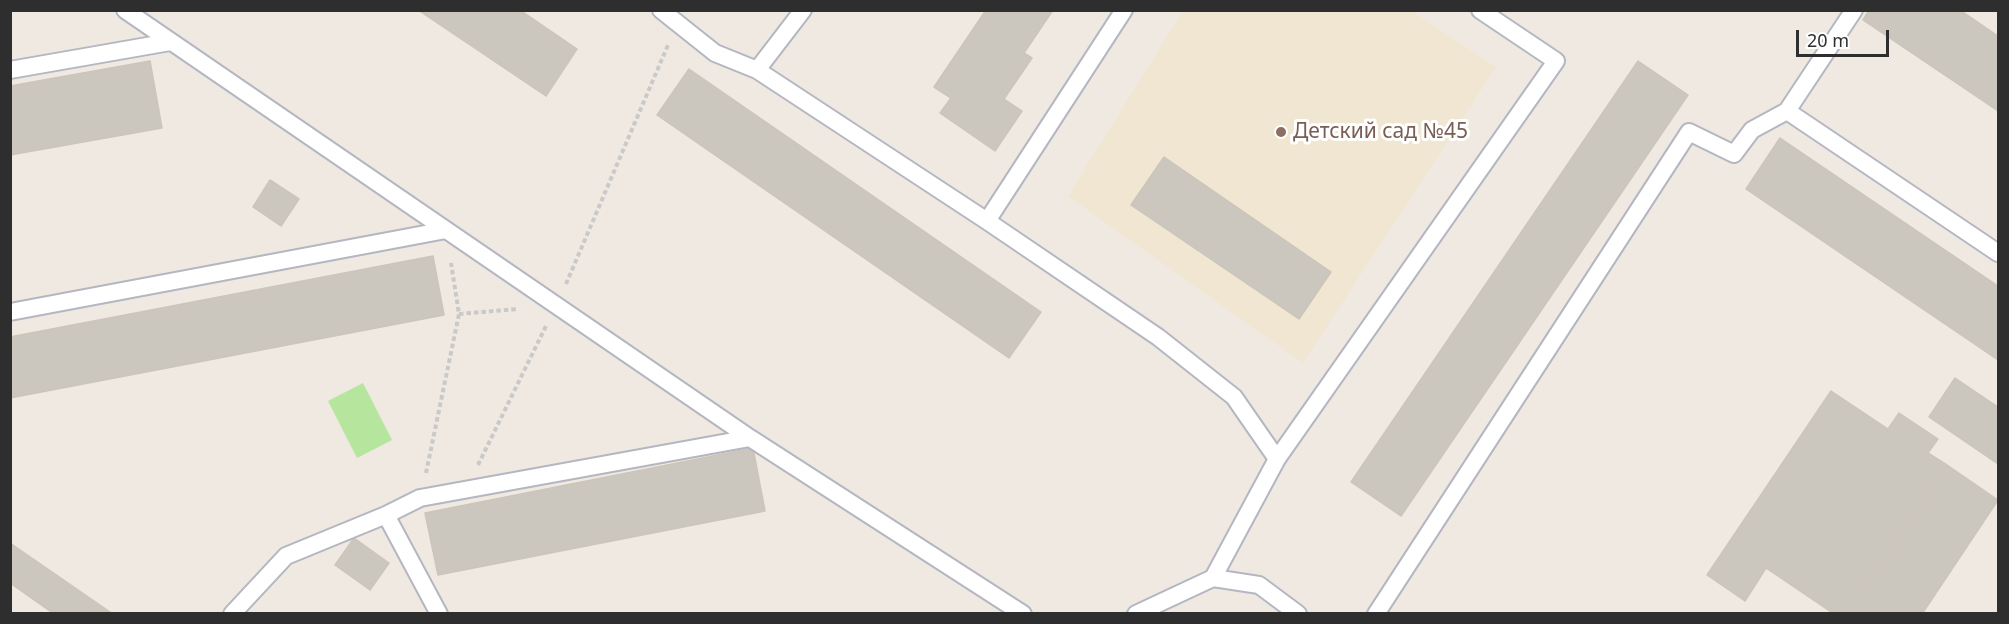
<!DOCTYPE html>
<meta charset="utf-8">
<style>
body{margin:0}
#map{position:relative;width:2009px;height:624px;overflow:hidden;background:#efe9e1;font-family:"Noto Sans",sans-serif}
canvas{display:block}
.frame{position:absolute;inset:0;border:12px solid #2e2e2e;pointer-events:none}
.scale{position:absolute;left:1796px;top:30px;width:93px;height:27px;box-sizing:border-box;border:3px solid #2e2e2e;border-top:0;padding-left:8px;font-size:18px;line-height:21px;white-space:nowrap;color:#2e2e2e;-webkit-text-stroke:4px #fff;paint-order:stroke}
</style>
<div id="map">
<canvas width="2009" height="624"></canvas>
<div class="frame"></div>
<div class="scale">20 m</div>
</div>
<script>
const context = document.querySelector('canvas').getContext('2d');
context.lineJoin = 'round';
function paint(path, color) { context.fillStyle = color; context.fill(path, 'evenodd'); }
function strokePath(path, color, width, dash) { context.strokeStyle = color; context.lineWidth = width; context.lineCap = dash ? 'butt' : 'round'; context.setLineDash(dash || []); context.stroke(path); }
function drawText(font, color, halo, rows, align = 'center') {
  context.font = font + ' "Noto Sans",sans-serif'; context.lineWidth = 6; context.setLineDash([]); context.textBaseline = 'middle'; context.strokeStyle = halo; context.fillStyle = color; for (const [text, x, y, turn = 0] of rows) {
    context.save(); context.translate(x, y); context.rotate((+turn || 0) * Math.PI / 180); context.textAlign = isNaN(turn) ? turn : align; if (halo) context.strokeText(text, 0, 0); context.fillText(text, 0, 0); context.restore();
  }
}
const education = new Path2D(`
 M 1183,11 L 1411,11 L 1496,67 L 1303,363 L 1068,196 Z`);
const green = new Path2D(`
 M 363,383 L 392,440 L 357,458 L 328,401 Z`);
const building = new Path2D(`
 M 418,10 L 520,10 L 577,49 L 546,96 Z
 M 986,10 L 1053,10 L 1024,53 L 1032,58 L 1004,99 L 1022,111 L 995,151 L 940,113 L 951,98 L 934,87 Z
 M 1869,10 L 1960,10 L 1998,36 L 1998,111 L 1863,20 Z
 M 150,61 L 162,128 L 10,155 L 10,86 Z
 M 1638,61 L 1688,95 L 1401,516 L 1351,482 Z
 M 689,69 L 1041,312 L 1009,358 L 657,115 Z
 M 1780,138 L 1998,286 L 1998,360 L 1746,189 Z
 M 1164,157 L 1331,272 L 1299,319 L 1131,205 Z
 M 270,180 L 299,199 L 281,226 L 253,207 Z
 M 433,256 L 444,315 L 10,398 L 10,337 Z
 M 1955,378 L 1998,407 L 1998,464 L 1929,417 Z
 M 1831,391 L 1888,429 L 1899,413 L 1938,439 L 1928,453 L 1947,465 L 1847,614 L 1834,614 L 1766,568 L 1745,601 L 1707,575 Z
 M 753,448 L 765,511 L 438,575 L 425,513 Z
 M 1947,465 L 1998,500 L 1922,614 L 1847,614 Z
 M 354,538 L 389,563 L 370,590 L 335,565 Z
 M 10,543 L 113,614 L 54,614 L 10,583 Z`);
const path = new Path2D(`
 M 566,284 L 668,45
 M 459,314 L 518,309
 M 478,465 L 546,326
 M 426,473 L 459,314 L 451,263`);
const lane = new Path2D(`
 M 125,10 L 750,438 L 1023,614
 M 661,10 L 715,53 L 757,70 L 987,221 L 1158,337 L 1234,397 L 1277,459 L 1213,578
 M 1854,10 L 1787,111 L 1998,253
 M 10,70 L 170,42
 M 757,70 L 803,10
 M 987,221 L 1124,10
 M 10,312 L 446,230
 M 1277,459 L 1556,61 L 1480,10
 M 386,515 L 439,614
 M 232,614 L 286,556 L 386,515 L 420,498 L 750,438
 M 1136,614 L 1213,578 L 1259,585 L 1298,614
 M 1376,614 L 1689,132 L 1734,154 L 1752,130 L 1787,111`);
const markers = [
 [1281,132,6,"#8d6e63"]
];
const educationNames = [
 ["Детский сад №45",1293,132]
];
paint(education, '#f0e6d1');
paint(green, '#b6e59e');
paint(building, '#cbc7bf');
strokePath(building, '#cbc5ba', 1.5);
strokePath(lane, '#b4b7c1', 20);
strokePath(path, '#c9c9c9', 4, [4.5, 3]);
strokePath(lane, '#fff', 16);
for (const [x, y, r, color] of markers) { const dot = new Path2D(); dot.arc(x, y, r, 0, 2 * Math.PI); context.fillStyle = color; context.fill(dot); strokePath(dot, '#fff', 2); }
drawText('21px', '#785e54', '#fff', educationNames, 'left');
</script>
